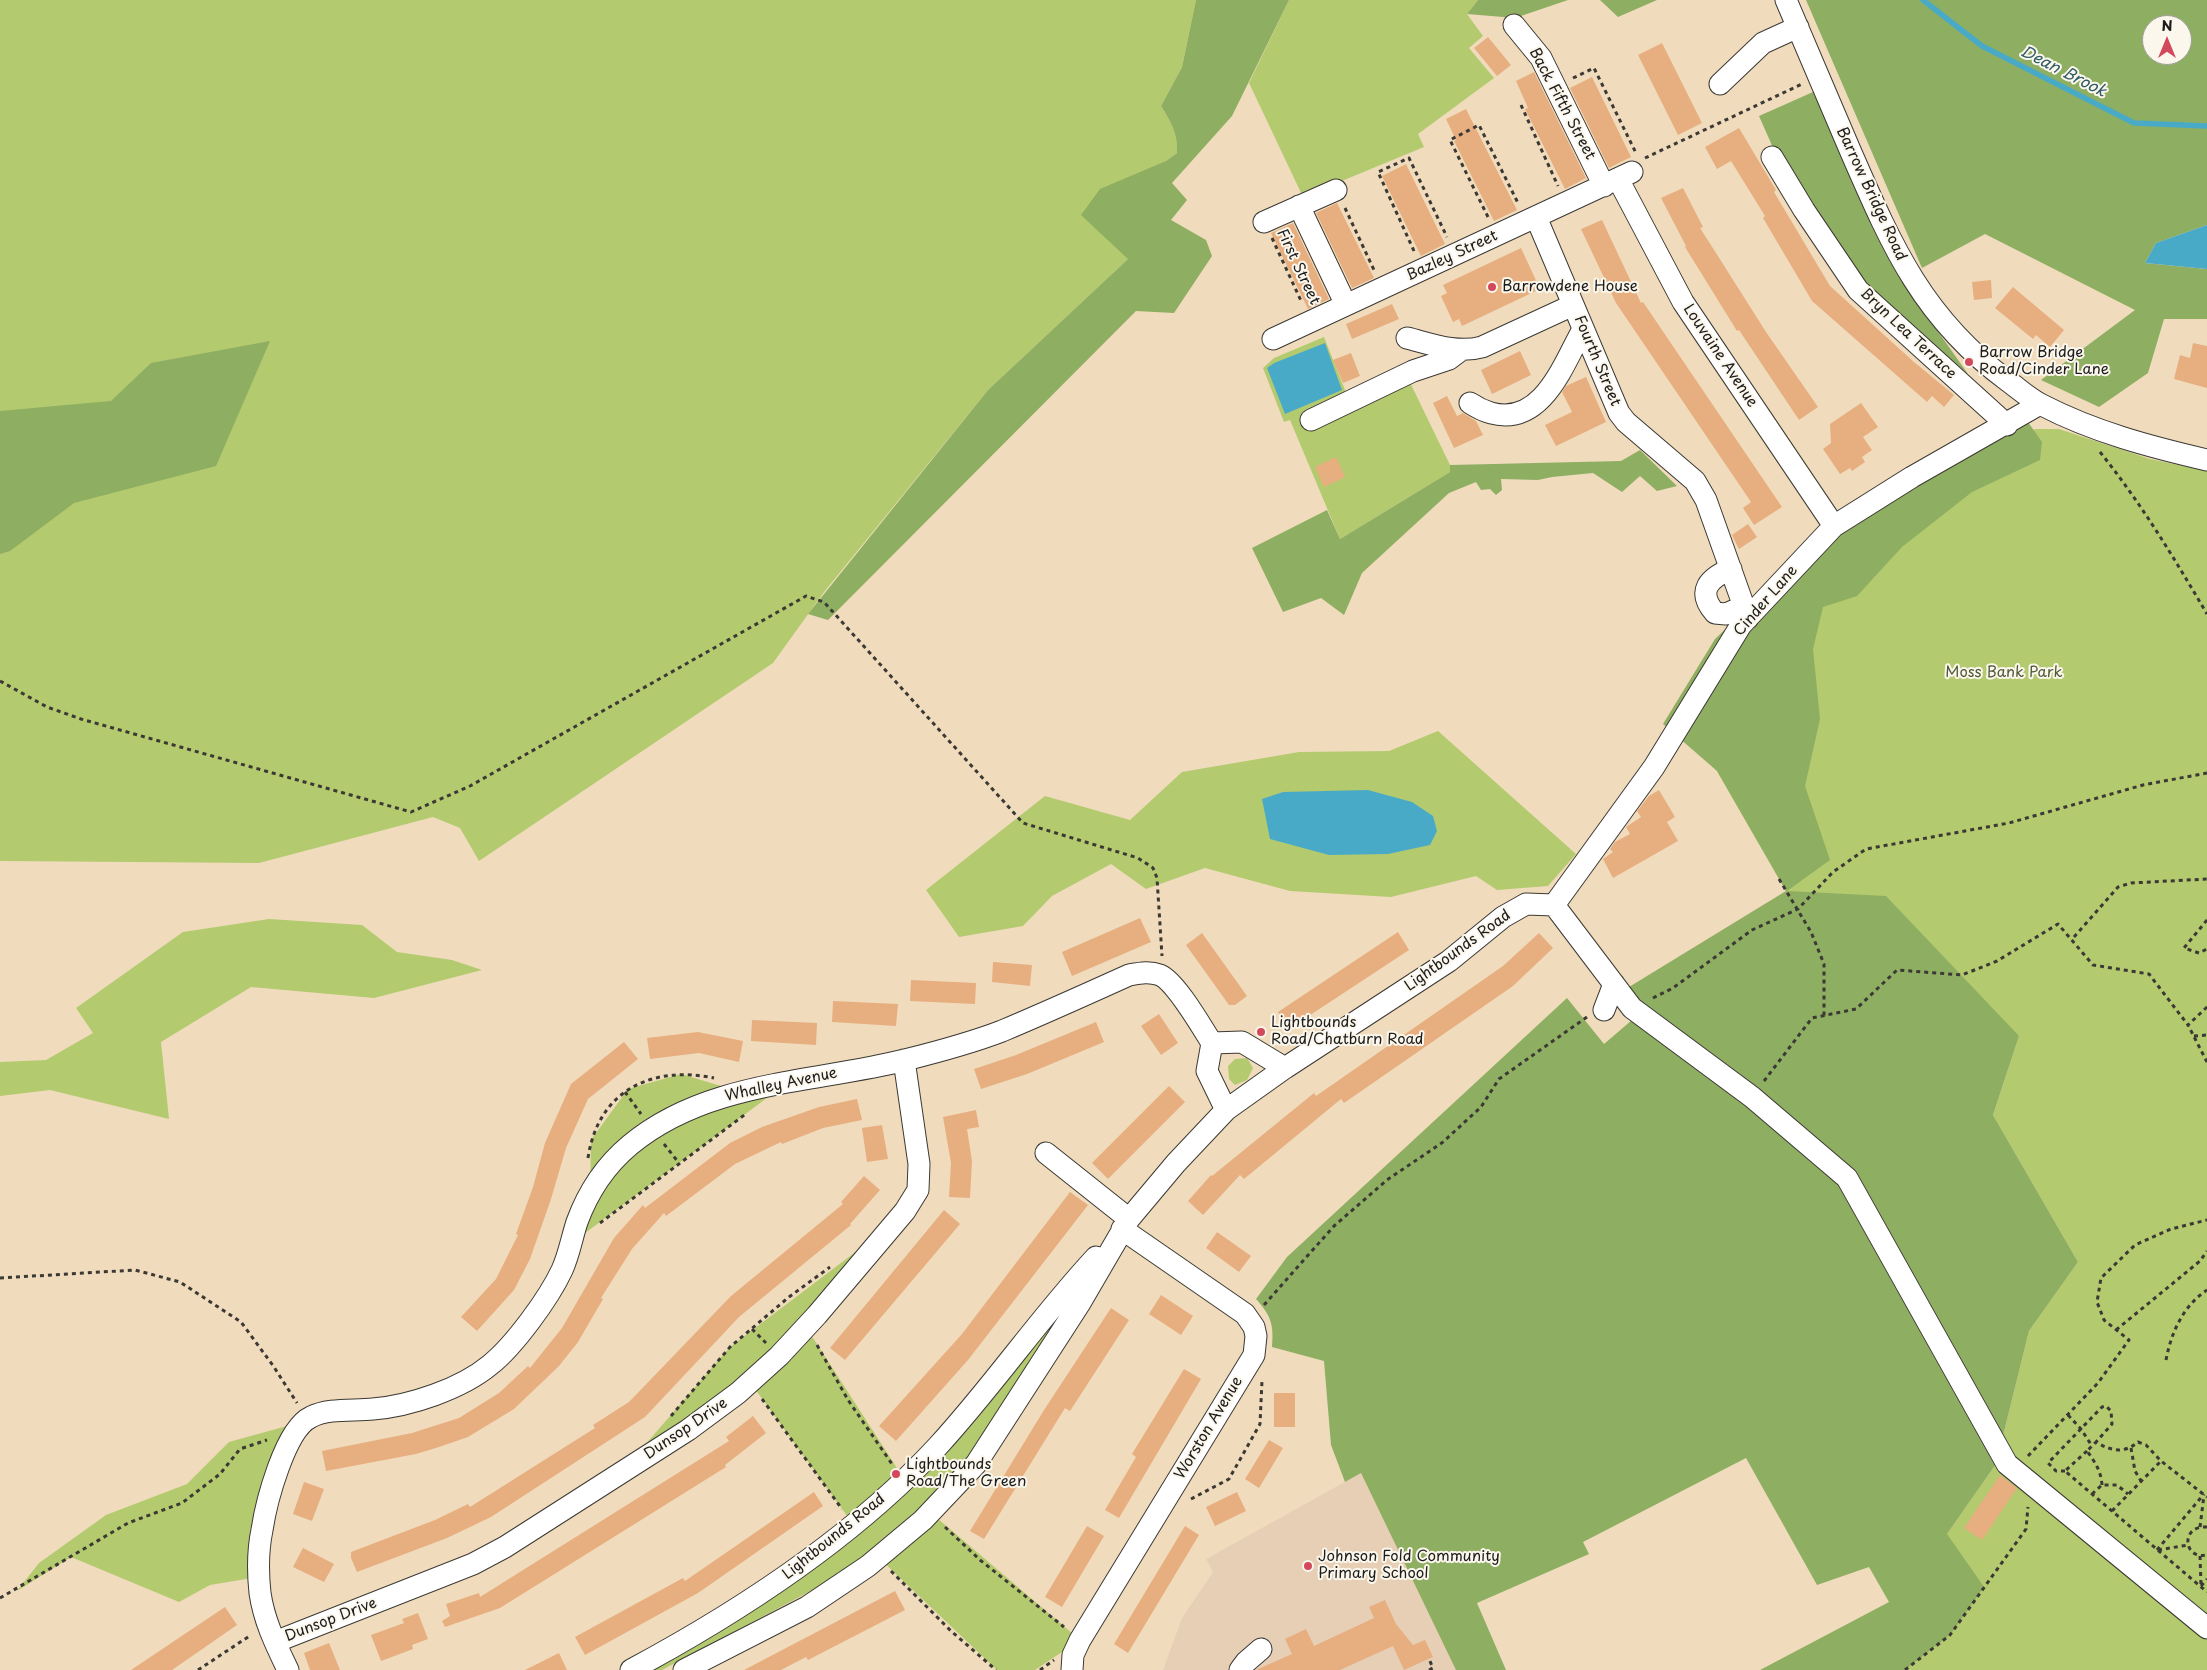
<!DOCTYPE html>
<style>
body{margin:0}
#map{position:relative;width:2207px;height:1670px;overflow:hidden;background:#f0dcbc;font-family:"Playpen Sans",sans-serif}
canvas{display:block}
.north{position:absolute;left:2142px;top:15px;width:50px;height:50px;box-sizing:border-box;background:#fbf7ec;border:1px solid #a29f99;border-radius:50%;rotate:0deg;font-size:14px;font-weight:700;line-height:20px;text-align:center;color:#1c1c1c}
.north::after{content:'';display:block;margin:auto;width:18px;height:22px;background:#d1495b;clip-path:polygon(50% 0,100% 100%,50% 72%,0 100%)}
</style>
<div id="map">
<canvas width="2207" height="1670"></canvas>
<div class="north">N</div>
</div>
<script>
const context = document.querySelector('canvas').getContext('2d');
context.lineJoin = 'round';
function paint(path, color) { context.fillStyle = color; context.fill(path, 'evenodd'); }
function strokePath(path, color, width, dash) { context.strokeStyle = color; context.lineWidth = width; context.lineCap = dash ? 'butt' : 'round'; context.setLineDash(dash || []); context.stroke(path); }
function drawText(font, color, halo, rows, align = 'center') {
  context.font = font + ' "Playpen Sans",sans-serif'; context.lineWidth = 4; context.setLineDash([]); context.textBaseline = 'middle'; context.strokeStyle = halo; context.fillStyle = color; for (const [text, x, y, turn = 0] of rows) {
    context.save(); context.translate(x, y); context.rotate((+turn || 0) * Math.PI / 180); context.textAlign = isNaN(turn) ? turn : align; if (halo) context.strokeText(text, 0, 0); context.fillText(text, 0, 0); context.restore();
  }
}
const built = new Path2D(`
 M 1361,1473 L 1457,1670 L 1163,1670 L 1182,1618 L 1213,1572 L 1206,1559 Z`);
const green = new Path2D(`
 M 0,0 L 1196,0 L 1182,67 L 1161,106 C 1171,122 1178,134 1177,153 L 1166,161 L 1128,259 L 988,390 L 824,592 L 773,663 L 479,861 L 460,828 L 433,817 L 259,863 L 0,861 Z
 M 1289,0 L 1478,0 L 1467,14 L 1483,36 L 1469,48 L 1494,78 L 1418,134 L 1424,147 L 1303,197 L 1249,83 Z
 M 1324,337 L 1347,395 L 1403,368 L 1450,465 L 1450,472 L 1340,539 L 1290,420 L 1284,422 L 1263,368 L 1274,358 Z
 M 2036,429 L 2059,429 L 2150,459 L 2207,471 L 2207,1670 L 1905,1670 L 1950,1635 L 1947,1534 L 1996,1464 L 2029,1331 L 2078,1262 L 1993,1115 L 2019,1036 L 1786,891 L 1717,771 L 1756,624 L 2015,434 Z
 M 1438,731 L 1576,854 L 1548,886 L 1497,890 L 1476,876 L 1391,897 L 1290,891 L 1205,868 L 1146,889 L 1111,864 L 1052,896 L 1023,926 L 959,937 L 926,890 L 1045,796 L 1130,820 L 1182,772 L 1299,752 L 1389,751 Z
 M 269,919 L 362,925 L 397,952 L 452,960 L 482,970 L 374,998 L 251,987 L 161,1042 L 169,1119 L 50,1090 L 0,1096 L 0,1062 L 46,1060 L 93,1033 L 76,1008 L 183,932 Z
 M 1247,1058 L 1253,1068 L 1247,1080 L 1235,1085 L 1229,1079 L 1228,1066 L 1235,1059 Z
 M 681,1074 L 741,1092 L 787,1083 L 569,1245 L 590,1196 L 591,1140 L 628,1089 Z
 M 895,1222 L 806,1327 L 904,1479 L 853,1524 L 750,1382 L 631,1461 L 730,1347 Z
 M 1072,1293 L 1076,1295 L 964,1464 L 930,1504 L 868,1555 L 835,1578 L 662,1670 L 646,1670 L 853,1534 Z
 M 287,1426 L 252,1578 L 210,1585 L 179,1602 L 71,1557 L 17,1591 L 39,1563 L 106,1515 L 187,1484 L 229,1442 Z
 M 930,1512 L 1080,1640 L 1035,1670 L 997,1670 L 878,1557 Z`);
const forest = new Path2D(`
 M 1196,0 L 1289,0 L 1232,116 L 1172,183 L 1187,200 L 1171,220 L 1206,240 L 1212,256 L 1174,313 L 1136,311 L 828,620 L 808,614 L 988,390 L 1128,259 L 1081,215 L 1100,189 L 1166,161 L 1177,153 C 1178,134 1171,122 1161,106 L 1182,67 Z
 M 1478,0 L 1568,0 L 1515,18 L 1467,14 Z
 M 1600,0 L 1657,0 L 1618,17 Z
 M 1806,0 L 2207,0 L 2207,225 L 2156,243 L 2145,263 L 2207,269 L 2207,319 L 2164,319 L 2148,373 L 2099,407 L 2041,380 L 2135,310 L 1985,234 L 1922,268 ZM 2152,25 L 2182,25 L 2182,55 L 2152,55 Z
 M 1813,92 L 1901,279 L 1968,374 L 1895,313 L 1843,259 L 1774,150 L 1759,116 Z
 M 270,341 L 216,466 L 74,503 L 10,551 L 0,554 L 0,411 L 111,401 L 151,363 Z
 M 2023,415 L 2042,442 L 2040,460 L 1972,492 L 1902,547 L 1857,596 L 1823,607 L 1813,649 L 1820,719 L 1805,786 L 1830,860 L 1787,891 L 1886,896 L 2019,1036 L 1993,1115 L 2078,1262 L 2029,1331 L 1996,1464 L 1947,1534 L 1984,1587 L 1950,1635 L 1905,1670 L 1760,1670 L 1889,1602 L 1869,1567 L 1817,1585 L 1746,1458 L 1583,1542 L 1589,1554 L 1477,1603 L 1506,1670 L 1456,1670 L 1361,1473 L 1345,1482 L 1331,1445 L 1324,1361 L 1272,1347 C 1274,1324 1271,1316 1256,1299 L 1287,1257 L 1567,998 L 1604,1044 L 1646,1008 L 1629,987 L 1786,891 L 1717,771 L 1663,724 L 1715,639 L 1834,526 Z
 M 1640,450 L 1677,486 L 1657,491 L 1640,476 L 1622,492 L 1593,473 L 1552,477 L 1538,480 L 1501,479 L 1502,490 L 1496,495 L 1490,489 L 1481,490 L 1476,482 L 1449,493 L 1362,573 L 1344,615 L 1321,598 L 1283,612 L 1252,548 L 1327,510 L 1340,539 L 1450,472 L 1450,465 L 1621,461 Z`);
const water = new Path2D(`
 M 2207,225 L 2207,269 L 2145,263 L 2156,243 Z
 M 1325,343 L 1342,390 L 1285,414 L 1267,368 L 1274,363 Z
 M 1368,790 L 1412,802 L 1433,816 L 1437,831 L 1430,845 L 1388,854 L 1329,855 L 1270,839 L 1262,799 L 1283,792 Z`);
const stream = new Path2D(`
 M 1923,0 L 1982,46 L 2134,123 L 2207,126`);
const building = new Path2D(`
 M 1488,37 L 1511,65 L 1497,76 L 1474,48 Z
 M 1662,43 L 1702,123 L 1678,135 L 1638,55 Z
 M 1534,72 L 1586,178 L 1565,189 L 1525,109 L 1528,108 L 1516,81 Z
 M 1592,77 L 1631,157 L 1609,168 L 1570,88 Z
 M 1466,109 L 1517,210 L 1494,221 L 1454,141 L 1456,140 L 1446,119 Z
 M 1739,128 L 1776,190 L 1774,192 L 1830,286 L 1914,362 L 1954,395 L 1944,407 L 1932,396 L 1927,402 L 1812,301 L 1763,218 L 1765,216 L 1731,161 L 1717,169 L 1705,147 Z
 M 1406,164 L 1445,244 L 1421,256 L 1382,176 Z
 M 1683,188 L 1703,227 L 1700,228 L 1716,253 L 1766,332 L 1818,407 L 1799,420 L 1739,330 L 1737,331 L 1685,247 L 1686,246 L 1661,198 Z
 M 1337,203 L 1374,278 L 1352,288 L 1316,213 Z
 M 1602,220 L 1641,303 L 1643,302 L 1782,507 L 1754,525 L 1743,508 L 1751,502 L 1616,303 L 1581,229 Z
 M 1293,223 L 1329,299 L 1308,309 L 1271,233 Z
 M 1521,248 L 1540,289 L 1462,326 L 1459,319 L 1453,322 L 1441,296 L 1447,293 L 1443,285 Z
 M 1991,280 L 1992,298 L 1974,300 L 1972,282 Z
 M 2013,287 L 2064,330 L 2050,347 L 2036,335 L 2033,339 L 1995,308 Z
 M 1392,304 L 1399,319 L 1352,339 L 1346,324 Z
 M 2193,343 L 2207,346 L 2207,388 L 2174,379 L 2180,355 L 2190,358 Z
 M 1520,351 L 1531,375 L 1492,394 L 1481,370 Z
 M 1351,353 L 1360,376 L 1343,383 L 1333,360 Z
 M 1586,377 L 1606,422 L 1556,446 L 1545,425 L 1572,412 L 1562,392 L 1566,386 Z
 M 1447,396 L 1457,416 L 1463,413 L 1476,421 L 1483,435 L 1454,448 L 1433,403 Z
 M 1861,403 L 1878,427 L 1863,437 L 1872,450 L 1862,457 L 1865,462 L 1852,471 L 1850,468 L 1840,474 L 1823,449 L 1831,443 L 1830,424 Z
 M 1336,457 L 1345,477 L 1324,487 L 1315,467 Z
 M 1748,524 L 1757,537 L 1739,549 L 1732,535 Z
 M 1659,790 L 1675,817 L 1667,822 L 1678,841 L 1613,878 L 1603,859 L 1613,852 L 1610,849 L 1615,842 L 1630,834 L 1626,827 L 1641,817 L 1637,811 L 1649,796 Z
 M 1140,918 L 1151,942 L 1072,976 L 1062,952 Z
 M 1398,932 L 1409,950 L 1289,1029 L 1278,1012 Z
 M 1202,933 L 1247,996 L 1235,1005 L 1229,1005 L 1186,945 Z
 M 1539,933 L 1553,948 L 1513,986 L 1344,1103 L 1341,1099 L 1244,1179 L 1240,1175 L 1203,1215 L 1188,1201 L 1211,1175 L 1212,1176 L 1314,1093 L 1316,1096 L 1503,966 Z
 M 993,962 L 1032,965 L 1030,986 L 992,982 Z
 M 911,980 L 976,983 L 975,1004 L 910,1001 Z
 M 833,1001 L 898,1004 L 896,1026 L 832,1022 Z
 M 1159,1014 L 1178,1043 L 1161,1055 L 1141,1026 Z
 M 752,1020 L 817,1023 L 816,1045 L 751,1041 Z
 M 1096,1022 L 1104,1042 L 1027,1074 L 981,1089 L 974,1069 L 1016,1055 Z
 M 698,1032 L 743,1041 L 739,1062 L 699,1053 L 650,1059 L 647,1038 Z
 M 624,1042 L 638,1059 L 588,1099 L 566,1148 L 551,1199 L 530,1259 L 514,1290 L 477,1331 L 461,1317 L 496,1279 L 518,1235 L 516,1234 L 533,1187 L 545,1143 L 571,1084 Z
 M 1169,1086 L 1185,1102 L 1108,1179 L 1092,1163 Z
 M 857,1099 L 862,1120 L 823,1128 L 782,1144 L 781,1142 L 735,1164 L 666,1216 L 664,1213 L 632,1249 L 601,1298 L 603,1299 L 578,1342 L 559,1366 L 514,1409 L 468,1437 L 439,1447 L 416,1454 L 326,1471 L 322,1451 L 412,1433 L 459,1418 L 499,1393 L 528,1366 L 530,1368 L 562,1328 L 614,1238 L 643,1205 L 645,1208 L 730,1143 L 762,1127 L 819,1107 Z
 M 976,1110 L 979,1127 L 967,1129 L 972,1161 L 970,1198 L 949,1197 L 951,1163 L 943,1117 Z
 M 882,1125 L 888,1159 L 867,1162 L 862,1128 Z
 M 864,1176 L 880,1190 L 850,1224 L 851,1225 L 739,1317 L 645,1417 L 491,1517 L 447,1538 L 357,1572 L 351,1558 L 351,1552 L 435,1520 L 468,1504 L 470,1507 L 595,1428 L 593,1425 L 629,1402 L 731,1296 L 843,1204 L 841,1202 Z
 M 1070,1192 L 1088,1205 L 968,1360 L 896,1441 L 879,1426 L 962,1334 Z
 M 944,1210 L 960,1224 L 845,1360 L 830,1348 Z
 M 1217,1232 L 1251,1256 L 1239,1272 L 1206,1248 Z
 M 1161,1295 L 1193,1316 L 1181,1335 L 1149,1314 Z
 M 1111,1308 L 1129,1320 L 1070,1411 L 1065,1408 L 984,1539 L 970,1531 L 1044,1410 Z
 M 1184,1369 L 1201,1379 L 1119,1518 L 1105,1510 L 1136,1457 L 1132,1454 Z
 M 1274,1393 L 1295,1393 L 1295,1427 L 1274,1427 Z
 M 753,1416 L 766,1433 L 725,1465 L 726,1467 L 500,1608 L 445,1627 L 442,1621 L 450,1616 L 446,1604 L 479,1593 L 480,1597 L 729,1441 L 726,1437 Z
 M 1269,1440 L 1283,1448 L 1259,1488 L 1245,1479 Z
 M 2000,1475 L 2017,1488 L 1982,1540 L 1964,1528 Z
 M 304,1482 L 324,1489 L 312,1521 L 293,1514 Z
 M 814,1492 L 823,1506 L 698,1593 L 585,1655 L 575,1637 L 683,1578 L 685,1581 Z
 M 1237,1492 L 1246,1511 L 1215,1526 L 1206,1507 Z
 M 1087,1526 L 1104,1536 L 1062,1607 L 1045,1597 Z
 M 1185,1526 L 1199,1535 L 1128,1653 L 1114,1644 Z
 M 303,1548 L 334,1564 L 324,1582 L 293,1567 Z
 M 895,1591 L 905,1610 L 808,1660 L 806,1657 L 781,1670 L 744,1670 Z
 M 1385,1600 L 1396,1624 L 1413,1645 L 1425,1640 L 1433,1657 L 1404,1670 L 1393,1646 L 1340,1670 L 1256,1670 L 1292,1654 L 1285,1639 L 1306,1629 L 1314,1646 L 1374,1618 L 1369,1607 Z
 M 225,1607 L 237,1625 L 172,1670 L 131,1670 Z
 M 418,1613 L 428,1639 L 412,1645 L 413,1649 L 381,1661 L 371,1635 L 404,1623 L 402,1619 Z
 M 329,1643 L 340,1670 L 310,1670 L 304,1653 Z
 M 559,1653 L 567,1670 L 525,1670 Z`);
const path = new Path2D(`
 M 1573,78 L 1594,68 L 1636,153
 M 1521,105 L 1558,186
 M 1645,158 L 1802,84
 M 1345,208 L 1374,270
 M 1488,217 L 1450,140 L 1479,125 L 1518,203
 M 1272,238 L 1302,303
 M 1414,251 L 1378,172 L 1409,158 L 1447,237
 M 2100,452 C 2141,503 2174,558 2207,614
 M 0,681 L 47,707 L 81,719 L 411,812 L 470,786 L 806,596 L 824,602 L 1023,823 L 1138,858 L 1153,868 L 1157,878 L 1162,956
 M 1779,879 L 1811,932 L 1824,964 L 1824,1016
 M 2207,920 L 2184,948 L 2199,953 L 2207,949
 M 2074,937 L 2118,887 L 2131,883 L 2207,879
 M 1653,998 L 1673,988 L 1752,930 L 1798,909 L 1833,872 L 1866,849 L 2009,823 L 2143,785 L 2207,773
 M 2207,1007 L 2188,1025 L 2207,1062
 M 2194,1036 L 2207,1035
 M 1764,1081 L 1812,1018 L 1856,1009 L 1897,970 L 1962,975 L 1997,961 L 2058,924 L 2093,965 L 2149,974 L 2188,1025
 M 625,1092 L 641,1114
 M 664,1144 L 679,1163
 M 588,1158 C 598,1091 651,1065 714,1078
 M 600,1223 L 747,1113
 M 0,1278 L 135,1270 L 180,1282 L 241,1322 L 274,1367 L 297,1403
 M 1264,1305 L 1334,1226 L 1387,1180 L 1443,1142 L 1481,1107 L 1499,1079 L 1587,1017
 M 752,1329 L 766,1343
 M 2116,1330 L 2200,1261 L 2207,1251
 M 817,1345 L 848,1400 L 892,1464
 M 2166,1360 C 2171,1333 2183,1306 2207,1290
 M 762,1399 L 842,1509
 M 2068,1415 L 2081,1429 L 2092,1446
 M 671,1416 L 730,1347 L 789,1297 L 830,1267
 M 2131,1448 L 2135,1471 L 2141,1481
 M 2087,1451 L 2065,1471 L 2207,1592
 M 2028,1456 L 2098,1383 L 2129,1340 L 2104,1320 L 2097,1302 L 2101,1278 L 2135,1245 L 2171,1229 L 2207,1220
 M 2065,1471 L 2056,1471 L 2048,1463 L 2102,1407 L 2106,1406 L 2111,1411 L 2112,1424 L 2096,1442
 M 2102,1485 C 2101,1471 2095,1462 2087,1451 L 2096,1442 C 2111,1451 2124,1454 2138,1442 L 2146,1445 L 2161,1461 L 2207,1497
 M 2092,1494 L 2102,1485 L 2117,1485 L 2128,1494
 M 1191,1499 L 1229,1479 L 1260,1424 L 1262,1381
 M 2112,1511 L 2161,1461
 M 945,1527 L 980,1560 L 1064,1627
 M 2200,1527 L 2204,1495
 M 2207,1527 C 2180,1525 2183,1560 2207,1555
 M 2157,1550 L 2204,1494
 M 2158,1550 L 2188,1545
 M 2200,1556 L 2201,1585
 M 891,1571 L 951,1631 L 996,1670
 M 2201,1586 L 2207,1579
 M 0,1598 L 128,1523 L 182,1503 L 220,1474 L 240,1449 L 267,1440
 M 198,1670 L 251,1635
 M 1040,1670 L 1054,1660
 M 1429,1670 L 1433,1668 L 1429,1659
 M 1905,1670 L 1950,1635 L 2026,1529 L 2028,1507`);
const minor = new Path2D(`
 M 1786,0 C 1807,50 1829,100 1850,150 C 1891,244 1922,318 2008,381 C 2019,389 2030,399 2042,405 C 2094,432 2151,447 2207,460
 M 1514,25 L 1541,58 L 1604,186
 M 1720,84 L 1763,43 L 1798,27
 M 1772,157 L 1804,210 L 1858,290 L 2007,425
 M 1618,179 L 1683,302 L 1834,526
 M 1299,206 L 1346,305
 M 1536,217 L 1619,413 L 1626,422 L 1695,481 L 1706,500 L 1748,618
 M 1264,222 L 1336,190
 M 1407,338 C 1431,344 1457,354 1482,347 L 1573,305
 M 1273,339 L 1632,172
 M 1470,403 C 1476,407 1484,411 1491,413 C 1542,427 1563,365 1583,329
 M 1311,420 L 1413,371 L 1449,359 L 1461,350
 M 1731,569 C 1709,578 1696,591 1715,613 L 1726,614 L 1744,606
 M 1554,905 L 1632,1008 L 1752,1097 L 1847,1178 L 2007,1464 L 2207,1628
 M 1554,905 L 1654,767 L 1741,625 L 1834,526 L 1912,477 L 2040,404
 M 1604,1010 L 1614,984
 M 1212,1043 L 1242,1042 L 1285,1068
 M 1046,1153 L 1129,1219
 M 275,1642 L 473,1564 L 505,1547 L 688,1430 L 738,1393 L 779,1356 L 817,1315 L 905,1211 L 918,1190 L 919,1164 L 904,1060
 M 288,1670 C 276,1645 264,1621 260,1593 C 258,1574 258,1549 262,1530 C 266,1503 285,1429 311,1417 C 329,1408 352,1411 373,1409 C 410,1406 461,1389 490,1365 C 514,1346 549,1298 562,1270 C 569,1255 572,1237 577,1222 C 588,1192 606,1165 630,1145 C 707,1081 813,1083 905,1060 C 937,1052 971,1043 1002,1031 C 1045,1013 1087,994 1129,975 C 1140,973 1149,971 1160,975 C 1176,982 1201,1026 1212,1043 L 1207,1071 L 1226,1110
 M 631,1670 C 741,1611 853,1538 938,1446 C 994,1385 1040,1317 1096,1257
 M 684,1670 L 807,1607 L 868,1566 L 923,1520 L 976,1464 L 1080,1303 L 1129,1219 L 1176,1163 L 1226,1110 L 1285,1068 L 1449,961 L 1503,917 L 1526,904 L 1554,905
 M 1072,1670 L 1073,1655 L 1080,1640 L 1254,1355 L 1256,1336 L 1254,1327 L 1245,1314 L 1122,1229
 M 1240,1670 L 1246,1662 L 1261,1649`);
const markers = [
 [1492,287,5,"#d1495b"],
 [1969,362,5,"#d1495b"],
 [1261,1032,5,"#d1495b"],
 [896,1474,5,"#d1495b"],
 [1308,1566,5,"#d1495b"]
];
const streetNames = [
 ["Back Fifth Street",1562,104,62],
 ["Barrow Bridge Road",1871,194,65],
 ["Bazley Street",1452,256,-25],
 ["First Street",1298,267,65],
 ["Bryn Lea Terrace",1908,334,43],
 ["Louvaine Avenue",1720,356,56],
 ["Fourth Street",1597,361,67],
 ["Cinder Lane",1766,601,-49],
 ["Lightbounds Road",1458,951,-36],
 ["Whalley Avenue",781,1085,-12],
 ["Worston Avenue",1209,1428,-59],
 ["Dunsop Drive",686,1429,-34],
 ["Lightbounds Road",834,1537,-39],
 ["Dunsop Drive",331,1620,-21]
];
const poiNames = [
 ["Barrowdene House",1502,287],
 ["Barrow Bridge",1979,353],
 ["Road/Cinder Lane",1979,370],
 ["Lightbounds",1271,1023],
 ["Road/Chatburn Road",1271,1040],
 ["Lightbounds",906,1465],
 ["Road/The Green",906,1482],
 ["Johnson Fold Community",1318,1557],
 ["Primary School",1318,1574]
];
const parkNames = [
 ["Moss Bank Park",2004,673]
];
const waterNames = [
 ["Dean Brook",2063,72,27]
];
paint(built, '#e7cfb6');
paint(green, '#b3ca6f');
paint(forest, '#8eae62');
paint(water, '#49aac8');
strokePath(stream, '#49aac8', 5.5);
paint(building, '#e7ae80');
strokePath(minor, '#3c3934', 23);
strokePath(path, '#3c3934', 3, [4, 4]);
strokePath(minor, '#fff', 21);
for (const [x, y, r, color] of markers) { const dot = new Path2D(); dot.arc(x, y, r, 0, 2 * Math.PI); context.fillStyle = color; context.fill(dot); strokePath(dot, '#fbf7ec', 2); }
drawText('15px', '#1c1c1c', '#fbf7ec', streetNames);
drawText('15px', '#1c1c1c', '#fbf7ec', poiNames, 'left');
drawText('15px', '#515939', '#fbf7ec', parkNames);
drawText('italic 16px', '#305c69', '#fbf7ec', waterNames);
</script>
